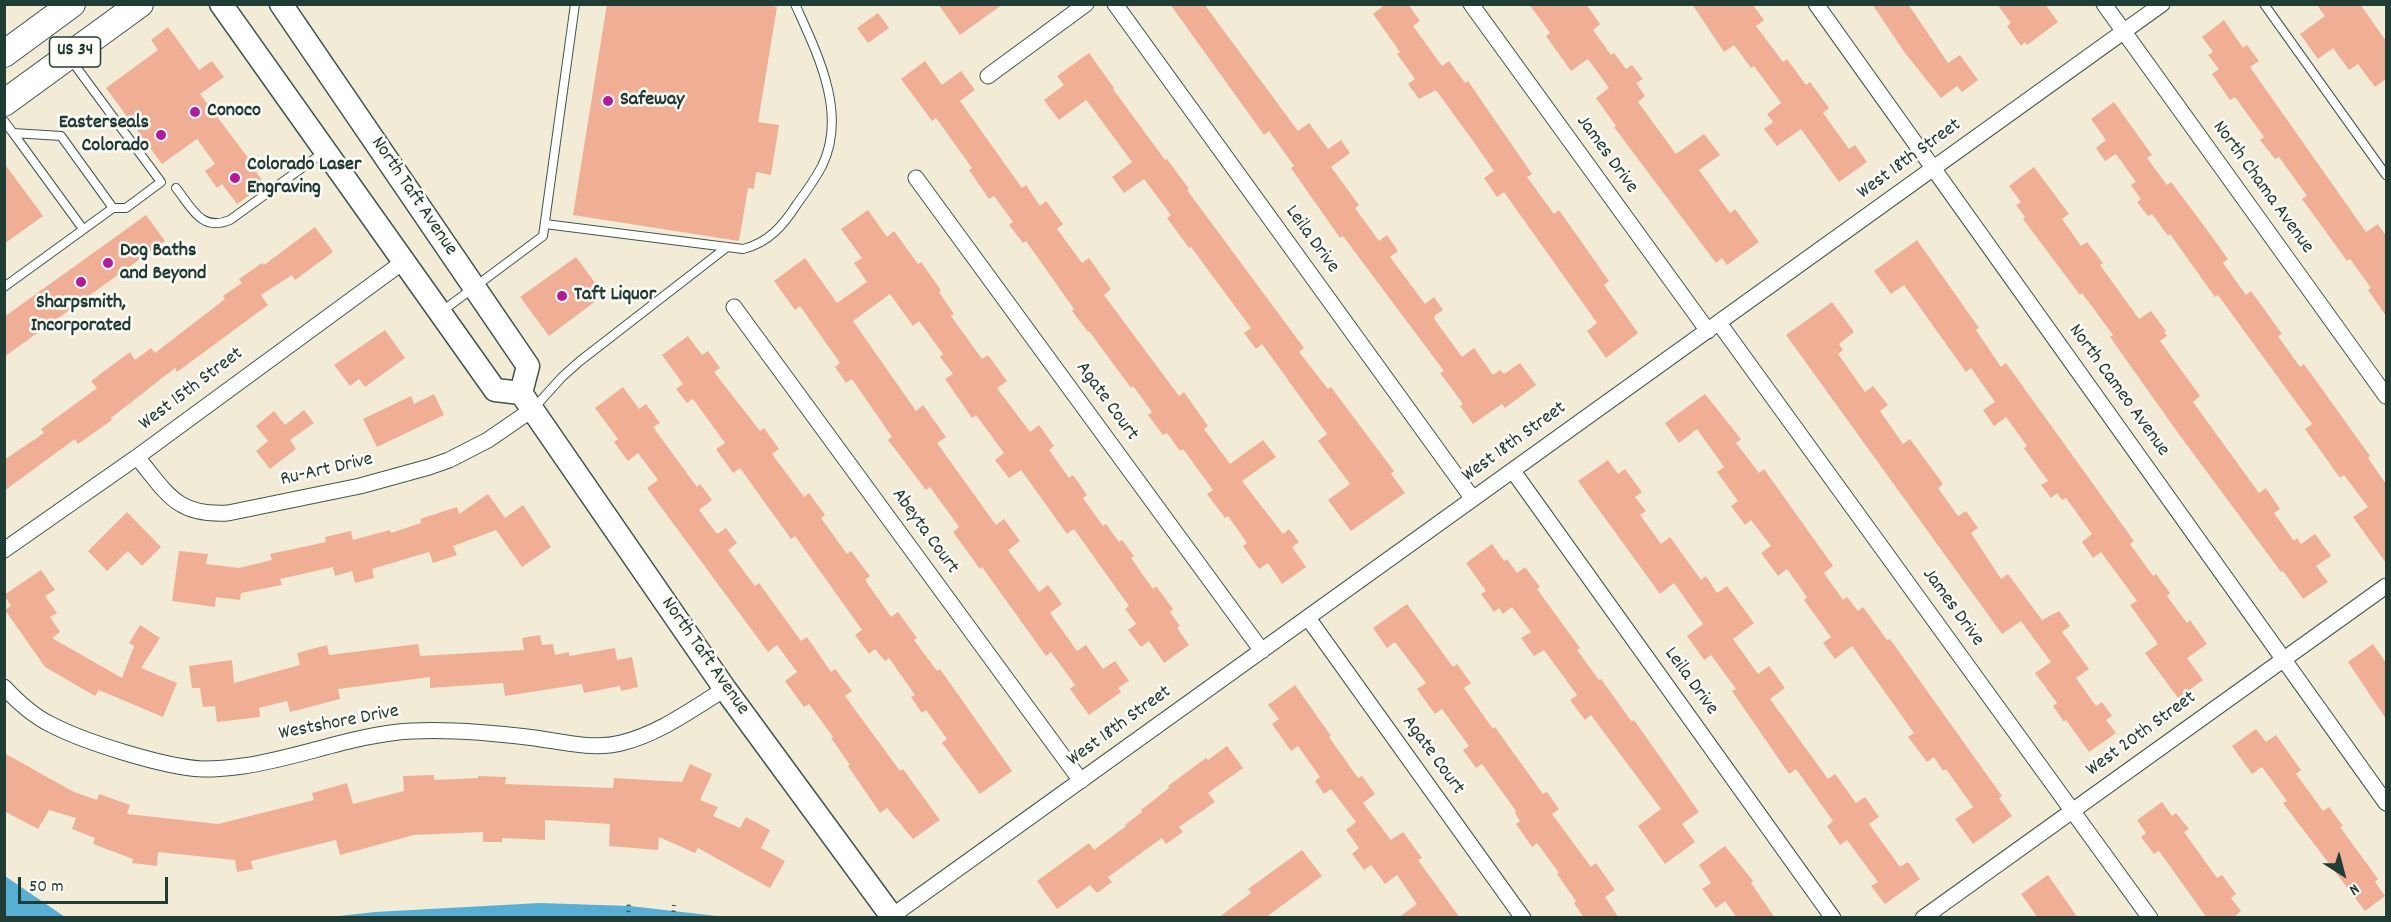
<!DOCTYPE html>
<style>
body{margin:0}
#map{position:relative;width:2391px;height:922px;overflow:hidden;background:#f2ecd6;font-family:Dekko,sans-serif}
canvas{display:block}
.frame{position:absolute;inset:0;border:6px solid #1f3d34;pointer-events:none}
.north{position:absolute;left:2313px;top:844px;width:60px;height:60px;-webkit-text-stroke:4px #fdfcf7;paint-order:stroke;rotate:144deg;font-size:16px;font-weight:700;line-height:24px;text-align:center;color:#1f3d34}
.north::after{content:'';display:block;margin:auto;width:21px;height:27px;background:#1f3d34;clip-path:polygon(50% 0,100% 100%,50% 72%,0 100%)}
.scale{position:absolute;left:18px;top:877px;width:150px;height:27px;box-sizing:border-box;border:3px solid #1f3d34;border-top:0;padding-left:8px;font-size:18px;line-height:21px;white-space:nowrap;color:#1f3d34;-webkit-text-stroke:4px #fdfcf7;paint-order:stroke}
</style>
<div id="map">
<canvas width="2391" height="922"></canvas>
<div class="frame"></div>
<div class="north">N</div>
<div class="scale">50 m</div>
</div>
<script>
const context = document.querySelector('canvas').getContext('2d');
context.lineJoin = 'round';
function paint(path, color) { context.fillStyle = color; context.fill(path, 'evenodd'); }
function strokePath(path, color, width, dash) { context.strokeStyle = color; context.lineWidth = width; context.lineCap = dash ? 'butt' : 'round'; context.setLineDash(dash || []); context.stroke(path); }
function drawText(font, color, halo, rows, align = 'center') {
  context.font = font + ' Dekko,sans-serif'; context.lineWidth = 5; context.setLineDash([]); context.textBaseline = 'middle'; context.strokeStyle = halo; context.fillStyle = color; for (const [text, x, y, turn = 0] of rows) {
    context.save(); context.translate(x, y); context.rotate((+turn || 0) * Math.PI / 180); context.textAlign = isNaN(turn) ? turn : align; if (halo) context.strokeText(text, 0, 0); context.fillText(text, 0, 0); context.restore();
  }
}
const water = new Path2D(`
 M 5,876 L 65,917 L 5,917 Z
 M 540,903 L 630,906 L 725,917 L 330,917 L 375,912 Z`);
const building = new Path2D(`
 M 607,4 L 763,4 L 777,7 L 758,122 L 779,125 L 771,175 L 756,172 L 754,189 L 748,188 L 739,241 L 573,215 Z
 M 938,4 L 1003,4 L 960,35 Z
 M 1170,4 L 1204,4 L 1298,131 L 1309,123 L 1328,149 L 1341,140 L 1350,153 L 1331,167 L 1359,205 L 1355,208 L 1379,241 L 1387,235 L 1398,251 L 1390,257 L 1425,304 L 1434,297 L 1443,310 L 1434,316 L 1435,320 L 1462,357 L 1474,348 L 1493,375 L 1500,370 L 1504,374 L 1520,363 L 1536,385 L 1505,408 L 1502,404 L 1473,424 L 1460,406 L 1463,404 L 1440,373 L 1444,371 L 1343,236 L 1340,238 L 1291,168 L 1294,166 L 1269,131 L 1264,135 Z
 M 1386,4 L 1408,4 L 1420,21 L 1413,26 L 1442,66 L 1449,61 L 1465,83 L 1468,81 L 1532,174 L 1527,177 L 1554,214 L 1559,210 L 1609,281 L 1604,285 L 1638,333 L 1606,358 L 1587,331 L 1597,323 L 1504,192 L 1497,197 L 1484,178 L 1494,171 L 1473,141 L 1436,90 L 1419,99 L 1408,84 L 1415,79 L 1397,54 L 1400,52 L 1373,14 Z
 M 1529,4 L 1586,4 L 1600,24 L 1593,30 L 1611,55 L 1614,53 L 1626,69 L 1632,65 L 1643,79 L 1636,83 L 1645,96 L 1638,102 L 1676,154 L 1704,134 L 1720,155 L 1699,170 L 1730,213 L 1735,209 L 1759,242 L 1727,265 L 1722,258 L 1716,263 L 1614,127 L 1616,126 L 1596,98 L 1609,88 L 1588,59 L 1571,71 L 1546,36 L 1550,33 Z
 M 1692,4 L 1752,4 L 1764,20 L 1756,26 L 1783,62 L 1787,59 L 1806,85 L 1810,82 L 1829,108 L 1823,113 L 1849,149 L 1855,145 L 1867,162 L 1839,182 L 1801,129 L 1777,146 L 1764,129 L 1773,122 L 1767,114 L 1781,103 L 1754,66 L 1751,68 L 1734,45 L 1724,52 Z
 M 1872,4 L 1908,4 L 1948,63 L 1960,55 L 1978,80 L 1962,92 L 1957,86 L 1941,98 L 1905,53 Z
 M 1997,4 L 2045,4 L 2058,22 L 2027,45 L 2025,42 L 2021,46 L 2007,26 L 2011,23 Z
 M 2316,4 L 2360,4 L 2386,41 L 2386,79 L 2375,87 L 2358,64 L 2349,70 L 2333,48 L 2318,59 L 2300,34 L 2325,16 Z
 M 878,13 L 889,28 L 868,43 L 857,28 Z
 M 2224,20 L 2243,48 L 2247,45 L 2259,61 L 2250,67 L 2252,70 L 2366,232 L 2378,224 L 2386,236 L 2386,316 L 2368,290 L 2371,288 L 2350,259 L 2347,261 L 2302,199 L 2307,196 L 2279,157 L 2275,159 L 2260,140 L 2264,137 L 2235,97 L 2230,100 L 2212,74 L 2219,69 L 2208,55 L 2213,52 L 2202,37 Z
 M 168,27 L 199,70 L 212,61 L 224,77 L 200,94 L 258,171 L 256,172 L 265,184 L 237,204 L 222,184 L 217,188 L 205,171 L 215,164 L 197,139 L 162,164 L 106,88 L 158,50 L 151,40 Z
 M 1089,53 L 1114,88 L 1113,89 L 1165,160 L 1167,159 L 1189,189 L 1187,190 L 1304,348 L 1299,352 L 1328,389 L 1331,387 L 1394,471 L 1391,474 L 1405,493 L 1351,531 L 1328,500 L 1350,484 L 1318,441 L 1327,434 L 1262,344 L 1256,349 L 1244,333 L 1251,328 L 1191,247 L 1189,248 L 1167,218 L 1171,215 L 1144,179 L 1124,193 L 1112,177 L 1132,162 L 1090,105 L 1086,100 L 1059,120 L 1044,100 L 1064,85 L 1057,76 Z
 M 925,61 L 942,85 L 961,71 L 975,90 L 960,101 L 1022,188 L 1026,185 L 1040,206 L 1046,201 L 1063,224 L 1057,229 L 1082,263 L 1089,258 L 1111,289 L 1104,295 L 1179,396 L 1184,392 L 1208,426 L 1204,429 L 1230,464 L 1263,440 L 1276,457 L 1242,481 L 1283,534 L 1289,529 L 1299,542 L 1292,547 L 1306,567 L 1282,584 L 1268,563 L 1259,569 L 1243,546 L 1247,543 L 1228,516 L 1225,518 L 1207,494 L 1213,490 L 1183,449 L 1180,451 L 1167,433 L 1163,435 L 1148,415 L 1152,412 L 1133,386 L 1131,388 L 1089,331 L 1088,332 L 1072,311 L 1074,309 L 1026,241 L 1023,243 L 1009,225 L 1013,222 L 994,196 L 989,199 L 969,170 L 972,168 L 936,118 L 932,121 L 901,79 Z
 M 2114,102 L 2152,155 L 2147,158 L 2167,185 L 2171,182 L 2202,223 L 2228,259 L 2223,263 L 2246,295 L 2251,291 L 2282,334 L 2278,336 L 2300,367 L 2304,364 L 2370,456 L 2368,458 L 2386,484 L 2386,563 L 2353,517 L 2368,507 L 2344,475 L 2340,478 L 2305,429 L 2312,424 L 2218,295 L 2215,297 L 2170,234 L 2168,236 L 2152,214 L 2148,216 L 2137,202 L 2141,199 L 2131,185 L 2136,182 L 2116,154 L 2105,161 L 2096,148 L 2106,140 L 2091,119 Z
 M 4,163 L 43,216 L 4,244 Z
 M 2034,167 L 2069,214 L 2062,219 L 2081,246 L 2087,242 L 2103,263 L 2100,265 L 2139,319 L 2151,311 L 2166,331 L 2164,332 L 2167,336 L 2160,341 L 2200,396 L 2193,402 L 2259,493 L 2266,488 L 2280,509 L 2274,513 L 2294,541 L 2297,538 L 2301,544 L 2315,534 L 2331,556 L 2316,566 L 2328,582 L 2303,599 L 2283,571 L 2281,572 L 2178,433 L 2110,337 L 2113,335 L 2082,293 L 2080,295 L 2023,219 L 2025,217 L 2016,205 L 2021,202 L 2009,186 Z
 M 868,210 L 887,237 L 894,231 L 918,264 L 921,262 L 941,290 L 939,292 L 954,314 L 951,316 L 982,359 L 988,355 L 1007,381 L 997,388 L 1030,432 L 1039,425 L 1054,446 L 1049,450 L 1069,478 L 1073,475 L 1087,495 L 1083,498 L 1103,526 L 1106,524 L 1119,542 L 1122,540 L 1134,556 L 1131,558 L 1153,589 L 1156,586 L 1173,609 L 1170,612 L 1180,626 L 1177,628 L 1189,645 L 1164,663 L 1149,641 L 1141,647 L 1128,630 L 1136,624 L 1125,609 L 1129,606 L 1074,529 L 1067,534 L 1021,470 L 1009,478 L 995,460 L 1004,453 L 976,415 L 972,418 L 945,379 L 953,374 L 940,357 L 943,354 L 919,321 L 913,326 L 890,294 L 853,321 L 916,411 L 923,405 L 946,437 L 937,443 L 996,525 L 1004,519 L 1020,541 L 1008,550 L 1039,592 L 1048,585 L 1062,604 L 1050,613 L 1077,651 L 1086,645 L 1103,669 L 1115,661 L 1129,681 L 1118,688 L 1121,692 L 1089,715 L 1070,689 L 1075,685 L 1051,652 L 1046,656 L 982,567 L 980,569 L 953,532 L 959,527 L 930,487 L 926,490 L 888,440 L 892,437 L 852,379 L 846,383 L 835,367 L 840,363 L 800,306 L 795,310 L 774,281 L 805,258 L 837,303 L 867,282 L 854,263 L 862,258 L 841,229 Z
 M 146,215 L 165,241 L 4,357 L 4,317 Z
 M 315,227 L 333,252 L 295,280 L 292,275 L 261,295 L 268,305 L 177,372 L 175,368 L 111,418 L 112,420 L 78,444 L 75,439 L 4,491 L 4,460 L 44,433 L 41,429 L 97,388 L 91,381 L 130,352 L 135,360 L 151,348 L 155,353 L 225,299 L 223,296 L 242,283 L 239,279 L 262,263 L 264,265 Z
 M 1917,240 L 1979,328 L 1976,330 L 2001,367 L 2006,363 L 2134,541 L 2130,544 L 2153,576 L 2156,574 L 2170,593 L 2167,596 L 2187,623 L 2190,620 L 2207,644 L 2187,658 L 2203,680 L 2178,698 L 2145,653 L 2158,644 L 2130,605 L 2137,601 L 2101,552 L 2093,558 L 2082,542 L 2092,534 L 2066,498 L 2062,500 L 2057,493 L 2051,498 L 2041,485 L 2048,481 L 2024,448 L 2027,446 L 2006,417 L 1994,426 L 1983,410 L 1995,402 L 1971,368 L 1966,372 L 1904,285 L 1891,294 L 1874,271 Z
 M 576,257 L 604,295 L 549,336 L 520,297 Z
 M 1832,302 L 1854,332 L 1839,344 L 1843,350 L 1838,354 L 1865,392 L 1873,386 L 1888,405 L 1880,411 L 1903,444 L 1910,439 L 1943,484 L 1938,488 L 1958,516 L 1966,511 L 1978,528 L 1971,533 L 2001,579 L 2008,574 L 2042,620 L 2059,611 L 2070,626 L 2062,632 L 2089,669 L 2076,678 L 2096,706 L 2102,702 L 2112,716 L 2106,720 L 2116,733 L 2089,752 L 2066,720 L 2064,722 L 2053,706 L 2057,703 L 2035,673 L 2051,662 L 2021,621 L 2002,634 L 1786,335 Z
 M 385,330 L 405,358 L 365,387 L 359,379 L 350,386 L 334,365 Z
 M 688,336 L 702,355 L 708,351 L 720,368 L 714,372 L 760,431 L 764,428 L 779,449 L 772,454 L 804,497 L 809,493 L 825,515 L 821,518 L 847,554 L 851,551 L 870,576 L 865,580 L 891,617 L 898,612 L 917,638 L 914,640 L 937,671 L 940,669 L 1012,771 L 980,794 L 942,743 L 947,739 L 926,710 L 922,713 L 911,697 L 915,695 L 889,658 L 885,661 L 875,649 L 869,654 L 855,635 L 862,630 L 795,536 L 791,539 L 740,468 L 733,473 L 716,449 L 725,443 L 693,399 L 687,403 L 676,389 L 683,384 L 662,355 Z
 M 623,387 L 639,409 L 646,404 L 660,423 L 653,427 L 697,487 L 700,484 L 712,500 L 699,510 L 717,534 L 726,528 L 737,543 L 728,550 L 755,586 L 759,583 L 801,641 L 807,637 L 831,672 L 835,669 L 852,691 L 845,696 L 900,771 L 903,769 L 940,820 L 913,839 L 887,808 L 880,813 L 848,766 L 850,765 L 831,738 L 833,737 L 809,704 L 804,707 L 785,681 L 797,672 L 777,645 L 768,652 L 647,488 L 658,480 L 638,453 L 628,461 L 614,442 L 618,439 L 595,408 Z
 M 434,394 L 444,415 L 377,447 L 363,419 L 411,396 L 414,404 Z
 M 1705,394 L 1741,439 L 1736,443 L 1759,473 L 1764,469 L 1833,566 L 1824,573 L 1843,600 L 1847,597 L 1858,611 L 1863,607 L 1887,640 L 1890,639 L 2002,796 L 1999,798 L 2012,816 L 1973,844 L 1955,819 L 1973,807 L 1946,769 L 1943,771 L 1934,757 L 1927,762 L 1908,737 L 1914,733 L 1852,646 L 1835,659 L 1823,643 L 1831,637 L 1804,600 L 1807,597 L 1787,569 L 1778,576 L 1761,553 L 1771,546 L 1751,520 L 1745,525 L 1731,506 L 1738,501 L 1717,472 L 1724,467 L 1697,429 L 1679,443 L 1665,423 Z
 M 304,410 L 314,423 L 290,440 L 296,449 L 270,469 L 256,451 L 268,441 L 256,426 L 274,411 L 285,425 Z
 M 1608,460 L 1618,474 L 1625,469 L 1642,492 L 1635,497 L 1646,511 L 1640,515 L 1661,544 L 1670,537 L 1701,580 L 1706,576 L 1717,593 L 1727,586 L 1754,623 L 1733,639 L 1758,674 L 1769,666 L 1785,688 L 1770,699 L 1828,779 L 1835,774 L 1856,803 L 1865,797 L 1879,817 L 1869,824 L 1900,867 L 1908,862 L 1920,879 L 1885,904 L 1871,886 L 1878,882 L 1847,840 L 1840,845 L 1827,826 L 1833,821 L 1796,769 L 1789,774 L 1732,691 L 1736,689 L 1711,655 L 1704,660 L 1687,636 L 1703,624 L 1674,583 L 1660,594 L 1578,481 Z
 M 488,494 L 505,518 L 523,505 L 551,547 L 522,567 L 496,530 L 453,546 L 457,555 L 433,563 L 429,552 L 372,569 L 374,578 L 355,583 L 352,571 L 335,576 L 333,567 L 280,579 L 282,585 L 241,593 L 240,600 L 216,597 L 215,607 L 172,601 L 179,551 L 208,554 L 206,564 L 239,568 L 272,560 L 270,554 L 326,542 L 325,537 L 351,531 L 353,540 L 390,530 L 391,533 L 421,523 L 420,519 L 457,507 L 459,514 Z
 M 127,512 L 161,547 L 142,566 L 128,551 L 107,571 L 88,551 Z
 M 1492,544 L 1504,561 L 1507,559 L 1517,573 L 1525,567 L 1540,587 L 1537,589 L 1580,648 L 1577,650 L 1599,680 L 1601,679 L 1632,722 L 1634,720 L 1699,812 L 1682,824 L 1695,842 L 1665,864 L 1638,826 L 1661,809 L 1591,715 L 1585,720 L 1570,700 L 1577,695 L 1544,650 L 1534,656 L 1521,638 L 1531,632 L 1512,607 L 1503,614 L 1499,608 L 1494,612 L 1481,594 L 1486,591 L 1466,563 Z
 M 41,570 L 55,590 L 45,596 L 57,613 L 50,617 L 60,632 L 52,638 L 122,678 L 134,646 L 129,643 L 140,625 L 160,638 L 141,668 L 177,683 L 163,717 L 99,690 L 95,696 L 45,667 L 5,610 L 11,606 L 4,595 Z
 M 1407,604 L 1453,667 L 1457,664 L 1471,683 L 1464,688 L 1493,729 L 1495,727 L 1543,794 L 1547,792 L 1559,809 L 1552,814 L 1591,867 L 1596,863 L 1615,890 L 1605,897 L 1619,918 L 1584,918 L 1574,903 L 1576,901 L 1557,874 L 1559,873 L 1537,843 L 1532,847 L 1516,824 L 1520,821 L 1515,813 L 1516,811 L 1482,764 L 1476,768 L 1463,750 L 1469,746 L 1442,709 L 1435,714 L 1417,689 L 1426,683 L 1395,642 L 1387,648 L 1373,628 Z
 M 540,635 L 542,645 L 553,644 L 555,655 L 569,652 L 569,656 L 615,648 L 617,660 L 632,657 L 638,687 L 621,691 L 620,686 L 584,693 L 582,684 L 505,696 L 503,683 L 430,688 L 430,677 L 338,689 L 340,699 L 290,712 L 287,701 L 259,708 L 260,717 L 217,722 L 215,706 L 203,707 L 200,688 L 192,688 L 189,666 L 232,660 L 234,683 L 300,665 L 297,653 L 327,645 L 329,655 L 418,644 L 420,656 L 524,650 L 522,638 Z
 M 2373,644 L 2386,663 L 2386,719 L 2348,662 Z
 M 1295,685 L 1331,736 L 1329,737 L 1358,778 L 1362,776 L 1375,794 L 1363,803 L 1391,840 L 1403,832 L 1422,858 L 1418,860 L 1460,918 L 1398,918 L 1417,904 L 1397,875 L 1385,884 L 1371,865 L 1364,870 L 1352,854 L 1359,848 L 1346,830 L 1356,822 L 1331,789 L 1324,794 L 1315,781 L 1320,777 L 1298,746 L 1291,751 L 1272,724 L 1279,719 L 1268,705 Z
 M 2256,729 L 2266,742 L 2276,735 L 2301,770 L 2296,774 L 2323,811 L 2329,807 L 2343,826 L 2340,827 L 2378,879 L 2375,882 L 2385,896 L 2365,911 L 2283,803 L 2287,801 L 2262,767 L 2252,774 L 2232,746 Z
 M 1227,746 L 1243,768 L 1208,793 L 1215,802 L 1179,827 L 1183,832 L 1166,844 L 1162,838 L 1108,877 L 1112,882 L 1097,893 L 1090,885 L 1057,909 L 1037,881 L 1089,843 L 1094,850 L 1126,826 L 1125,825 L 1142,812 L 1141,810 L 1169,788 L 1168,786 L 1206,758 L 1208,760 Z
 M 4,753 L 74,792 L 97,800 L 99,794 L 130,805 L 127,814 L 218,824 L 314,800 L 312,793 L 347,783 L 353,804 L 404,791 L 403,776 L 434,775 L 434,780 L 478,778 L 478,776 L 506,777 L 505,784 L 613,788 L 614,778 L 682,782 L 690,764 L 712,774 L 700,800 L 718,807 L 713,816 L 740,828 L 746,817 L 770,830 L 761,848 L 785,861 L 770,888 L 698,848 L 695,853 L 659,837 L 658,850 L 609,846 L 610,824 L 545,820 L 545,840 L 502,838 L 502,842 L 483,842 L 483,832 L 414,835 L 340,855 L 336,840 L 251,861 L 253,869 L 237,872 L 235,860 L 158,852 L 157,866 L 132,863 L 133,859 L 93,844 L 95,838 L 72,829 L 76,818 L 49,810 L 38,829 L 4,811 Z
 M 2162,802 L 2172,816 L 2176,813 L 2189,829 L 2184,832 L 2217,878 L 2222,875 L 2236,894 L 2231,898 L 2241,911 L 2233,918 L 2207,918 L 2159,851 L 2154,854 L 2141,837 L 2146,833 L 2137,820 Z
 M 1725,846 L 1753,881 L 1751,883 L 1775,918 L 1737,918 L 1725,901 L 1716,908 L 1702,889 L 1711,883 L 1699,865 Z
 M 1302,850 L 1322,876 L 1265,918 L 1218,918 L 1251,893 L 1248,889 Z
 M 2048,875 L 2078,918 L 2038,918 L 2021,894 Z`);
const path = new Path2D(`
 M 628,918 L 629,901
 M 673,918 L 674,905`);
const service = new Path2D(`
 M 2264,4 L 2386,175
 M 71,60 L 161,182 L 126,208 L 113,208
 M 4,121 L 13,133 L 61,136 L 113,208 L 4,287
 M 13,133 L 83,229
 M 176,188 C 192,208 201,232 230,220 L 324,152
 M 545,224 L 743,249 C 768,243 783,226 797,204 C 806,192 815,179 822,166 C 848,113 817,53 795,4
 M 441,312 L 543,236 L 575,4
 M 534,408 L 562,377 L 580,361 L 727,247`);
const minor = new Path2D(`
 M 1115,4 L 1473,499
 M 1471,4 L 1708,331
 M 1816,4 L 2386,803
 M 2104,4 L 2386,396
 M 988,76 L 1086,4
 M 916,178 L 1262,651
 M 734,307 L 1081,781
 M 1719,323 L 2150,918
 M 137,457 C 167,493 176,516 228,513 L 360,486 L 429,467 L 449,460 L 488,440 L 533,409
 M 1513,471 L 1833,918
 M 4,550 L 137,457 L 403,262
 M 1308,618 L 1523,918
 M 4,687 C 18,702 32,715 50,724 C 84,742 164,767 202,769 C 215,769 230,768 243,766 C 300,758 354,734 412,731 C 453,729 495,733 535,738 C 562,742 594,750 621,743 C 659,734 692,709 725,689
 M 892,916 L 2162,4
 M 1923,918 L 2386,586`);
const secondary = new Path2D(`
 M 221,4 L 495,390 L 521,393 L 725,689 L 893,918
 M 281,4 L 528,366 L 521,393`);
const trunk = new Path2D(`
 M 4,54 L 72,4
 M 4,103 L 140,4`);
const markers = [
 [608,101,6,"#b5179e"],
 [195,112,6,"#b5179e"],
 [161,135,6,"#b5179e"],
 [235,178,6,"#b5179e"],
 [108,263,6,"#b5179e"],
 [81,282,6,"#b5179e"],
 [562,296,6,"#b5179e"]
];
const shields = [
 [75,52,51]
];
const shieldNames = [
 ["US 34",75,52]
];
const poiNames = [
 ["Safeway",620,101],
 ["Conoco",207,112],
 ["Easterseals",149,124,"right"],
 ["Colorado",149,147,"right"],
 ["Colorado Laser",247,166],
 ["Engraving",247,189],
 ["Dog Baths",120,252],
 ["and Beyond",120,275],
 ["Taft Liquor",574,296],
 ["Sharpsmith,",81,304,"center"],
 ["Incorporated",81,327,"center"]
];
const streetNames = [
 ["James Drive",1606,155,54],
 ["West 18th Street",1910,160,-36],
 ["North Chama Avenue",2262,188,54],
 ["North Taft Avenue",413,197,56],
 ["Leila Drive",1311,240,54],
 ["West 15th Street",192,390,-37],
 ["North Cameo Avenue",2118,391,54],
 ["Agate Court",1106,402,54],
 ["West 18th Street",1515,443,-36],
 ["Ru-Art Drive",327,471,-13],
 ["Abeyta Court",924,532,54],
 ["James Drive",1952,608,54],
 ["North Taft Avenue",704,657,55],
 ["Leila Drive",1690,682,54],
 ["Westshore Drive",339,724,-11],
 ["West 18th Street",1120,727,-36],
 ["West 20th Street",2142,735,-36],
 ["Agate Court",1432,756,54]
];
paint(water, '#57afd4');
paint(building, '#f0af94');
strokePath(service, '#3f574c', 10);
strokePath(minor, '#3f574c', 17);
strokePath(secondary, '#3f574c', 25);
strokePath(trunk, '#3f574c', 28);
strokePath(path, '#3f574c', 4, [1.5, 4.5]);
strokePath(service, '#fff', 8);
strokePath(minor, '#fff', 15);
strokePath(secondary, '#fff', 22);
strokePath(trunk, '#fff', 26);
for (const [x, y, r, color] of markers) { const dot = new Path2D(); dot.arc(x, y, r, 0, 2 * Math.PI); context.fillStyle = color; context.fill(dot); strokePath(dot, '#fdfcf7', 2); }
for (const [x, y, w] of shields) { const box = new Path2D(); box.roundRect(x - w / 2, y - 15, w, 30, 4.5); context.fillStyle = '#fdfcf7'; context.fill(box); strokePath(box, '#1f3d34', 1.5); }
drawText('bold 18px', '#1f3d34', null, shieldNames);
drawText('bold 20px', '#1f3d34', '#fdfcf7', poiNames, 'left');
drawText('20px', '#1f3d34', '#fdfcf7', streetNames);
</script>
